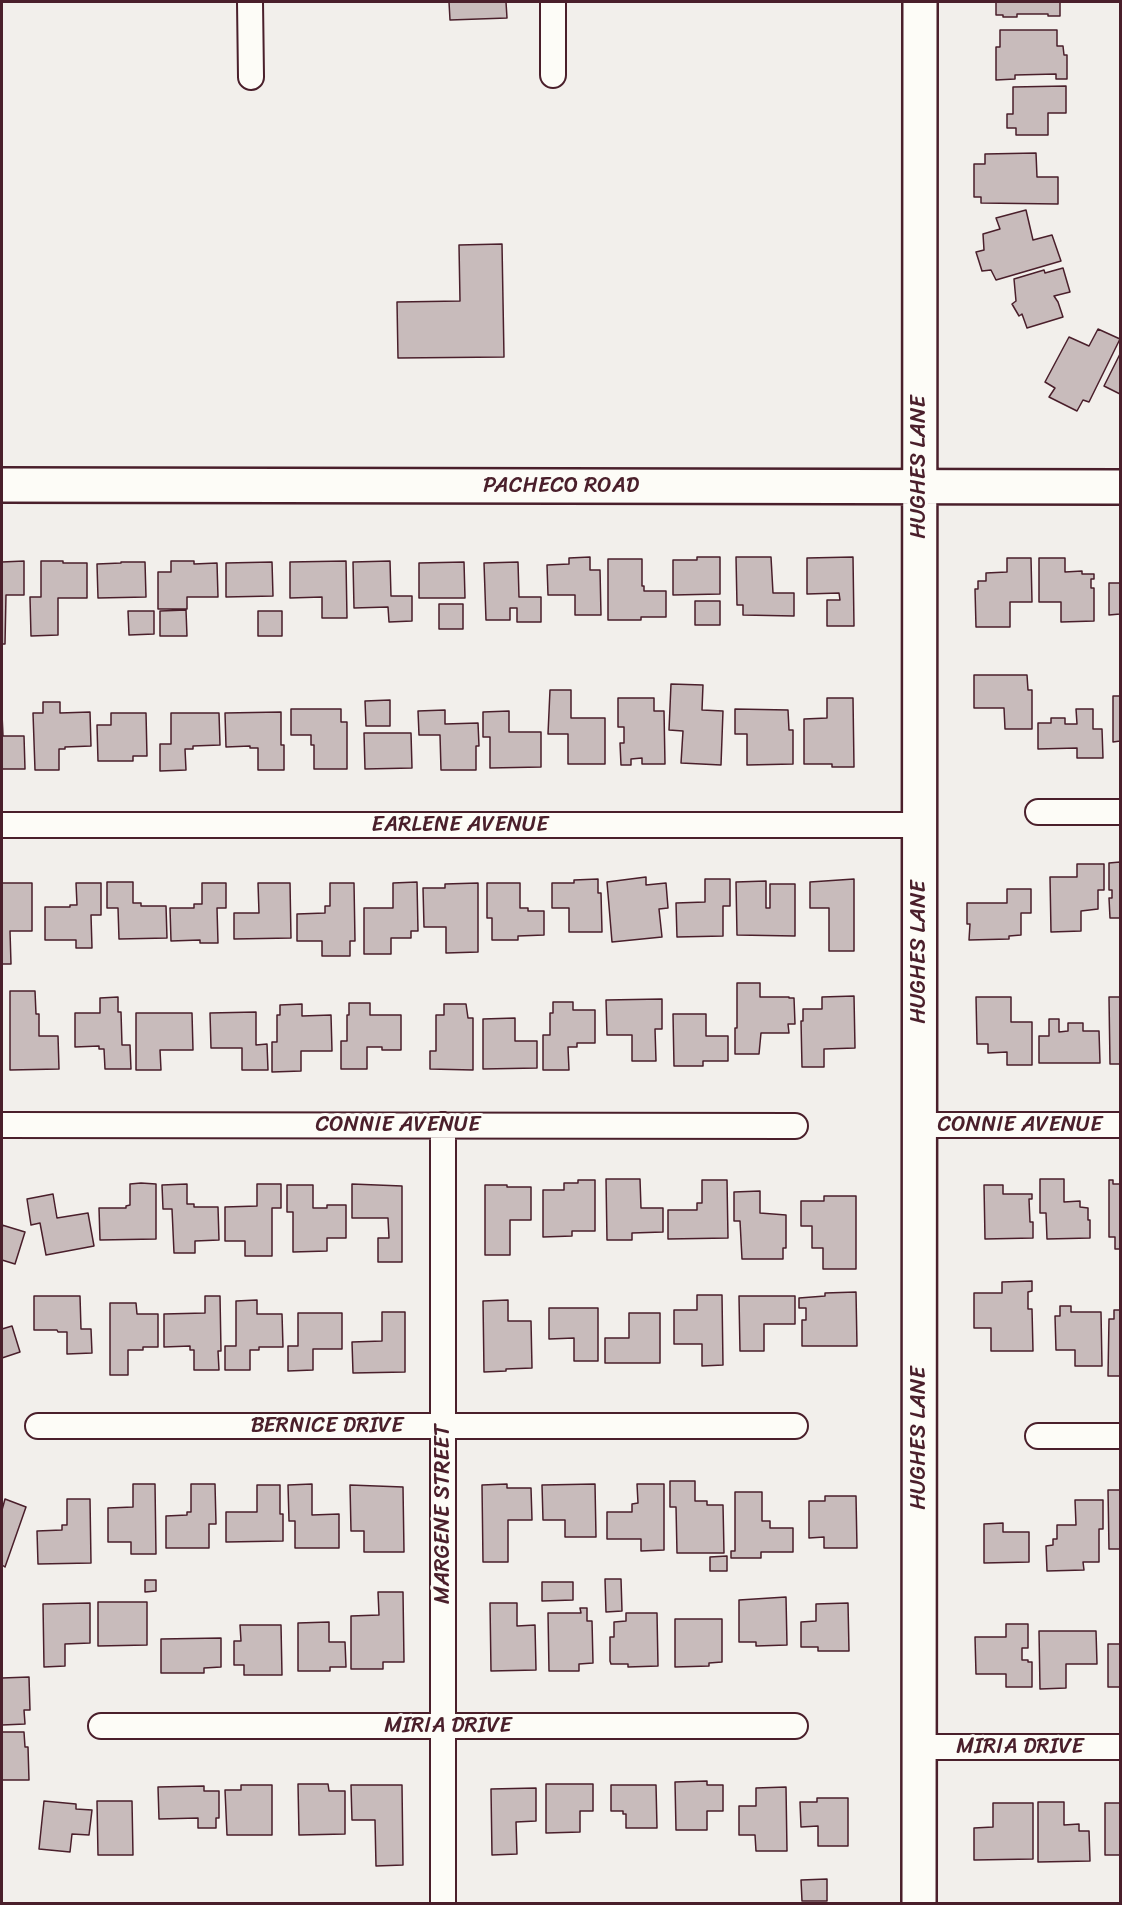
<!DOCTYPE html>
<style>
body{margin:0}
#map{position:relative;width:1122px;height:1905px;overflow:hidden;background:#f2efeb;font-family:Sriracha,sans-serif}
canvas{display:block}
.frame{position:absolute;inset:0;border:3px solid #4a1f2b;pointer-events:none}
</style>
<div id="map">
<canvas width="1122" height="1905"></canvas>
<div class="frame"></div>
</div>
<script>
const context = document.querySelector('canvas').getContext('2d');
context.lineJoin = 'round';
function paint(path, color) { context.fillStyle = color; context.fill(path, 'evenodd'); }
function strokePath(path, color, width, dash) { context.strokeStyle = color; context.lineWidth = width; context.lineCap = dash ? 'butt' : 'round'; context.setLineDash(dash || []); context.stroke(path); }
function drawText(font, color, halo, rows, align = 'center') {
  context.font = font + ' Sriracha,sans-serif'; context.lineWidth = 6; context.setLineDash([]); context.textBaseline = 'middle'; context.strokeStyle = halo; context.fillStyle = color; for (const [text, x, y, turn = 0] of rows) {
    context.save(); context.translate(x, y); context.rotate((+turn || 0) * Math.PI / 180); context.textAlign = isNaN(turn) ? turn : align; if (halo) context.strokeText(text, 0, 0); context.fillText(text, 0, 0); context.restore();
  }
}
const building = new Path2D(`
 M 449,2 L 506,2 L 507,18 L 450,20 Z
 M 996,2 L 1060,2 L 1060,16 L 1048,16 L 1048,14 L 1017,14 L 1017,17 L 1003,17 L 1003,15 L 996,15 Z
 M 1000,30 L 1057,30 L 1057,46 L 1063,46 L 1064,55 L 1067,55 L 1067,79 L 1056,79 L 1056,74 L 1015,75 L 1015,79 L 996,80 L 996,47 L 1000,47 Z
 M 1066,86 L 1066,113 L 1048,113 L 1048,135 L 1016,135 L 1016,128 L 1007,128 L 1007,114 L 1013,114 L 1013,87 Z
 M 1036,153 L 1037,177 L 1058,177 L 1058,204 L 981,203 L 981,197 L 974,197 L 974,164 L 985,164 L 985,154 Z
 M 1026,210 L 1033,240 L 1052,235 L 1061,261 L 996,280 L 991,270 L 982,271 L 976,252 L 984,250 L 983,234 L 1000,229 L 996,218 Z
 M 502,244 L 504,357 L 398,358 L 397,302 L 460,301 L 459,245 Z
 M 1063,268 L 1070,292 L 1054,296 L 1058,302 L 1063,317 L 1027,328 L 1022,314 L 1019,316 L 1012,304 L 1016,301 L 1014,279 L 1044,270 L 1045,273 Z
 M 1098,329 L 1120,339 L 1089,402 L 1083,400 L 1077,411 L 1049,397 L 1055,388 L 1045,382 L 1069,337 L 1089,346 Z
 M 1120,354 L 1120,394 L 1104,386 Z
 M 590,557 L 590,570 L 600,570 L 601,615 L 575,615 L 575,595 L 548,595 L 547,565 L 569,564 L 569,558 Z
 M 697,557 L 720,557 L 720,594 L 673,595 L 673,560 L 697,560 Z
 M 736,557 L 771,557 L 773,593 L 794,593 L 794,616 L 743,615 L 743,605 L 737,605 Z
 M 853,557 L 854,626 L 827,626 L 827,600 L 840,600 L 839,593 L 807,594 L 807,558 Z
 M 1007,558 L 1031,558 L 1032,602 L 1010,602 L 1010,627 L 976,627 L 975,589 L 978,589 L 978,581 L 986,581 L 986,573 L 1007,572 Z
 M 1039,558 L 1065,558 L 1065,572 L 1082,571 L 1082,574 L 1094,574 L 1094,579 L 1091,579 L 1091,588 L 1094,588 L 1094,621 L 1061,622 L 1061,602 L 1039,602 Z
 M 608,559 L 642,559 L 642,586 L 644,586 L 644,591 L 666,591 L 666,617 L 641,617 L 641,620 L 608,620 Z
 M 24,561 L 24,595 L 6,595 L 5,644 L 2,644 L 2,562 Z
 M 41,561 L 63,561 L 63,563 L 87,563 L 87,598 L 58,598 L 58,635 L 31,636 L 30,597 L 41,597 Z
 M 171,561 L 194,561 L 194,564 L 217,563 L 218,597 L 187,597 L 187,609 L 158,609 L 158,572 L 171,572 Z
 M 346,561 L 347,618 L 322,618 L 322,597 L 290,598 L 290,562 Z
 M 390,561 L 391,596 L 412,596 L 412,621 L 389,622 L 388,607 L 354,608 L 353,562 Z
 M 121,562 L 145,562 L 146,597 L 98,598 L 97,564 L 121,563 Z
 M 272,562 L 273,596 L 226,597 L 226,563 Z
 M 464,562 L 465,598 L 419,598 L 419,563 Z
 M 518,562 L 519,597 L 541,597 L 541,622 L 517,622 L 517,608 L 510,608 L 510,620 L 486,620 L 484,563 Z
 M 1109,583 L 1120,583 L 1120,614 L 1109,615 Z
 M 695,601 L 720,601 L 720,625 L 695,625 Z
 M 439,604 L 463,604 L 463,629 L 439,629 Z
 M 186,610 L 187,636 L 160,636 L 160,611 Z
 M 128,611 L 154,611 L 154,634 L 129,635 Z
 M 258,611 L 282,611 L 282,636 L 258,636 Z
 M 974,675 L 1027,675 L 1028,690 L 1032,690 L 1032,729 L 1005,729 L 1004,708 L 974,708 Z
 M 671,684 L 703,685 L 702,710 L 723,711 L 721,765 L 681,763 L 683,731 L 669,730 Z
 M 550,690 L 571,690 L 571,718 L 605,718 L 605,764 L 568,764 L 568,734 L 548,734 Z
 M 1113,696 L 1120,696 L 1120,741 L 1113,742 Z
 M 618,698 L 654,698 L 654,711 L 664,711 L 665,764 L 642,764 L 642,758 L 631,759 L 631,765 L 621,765 L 620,743 L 624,743 L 624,727 L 618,727 Z
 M 827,698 L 853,698 L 854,767 L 832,767 L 832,764 L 804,764 L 804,719 L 827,718 Z
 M 390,700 L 390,726 L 366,726 L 365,701 Z
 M 43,702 L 60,702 L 60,713 L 90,712 L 91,746 L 65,747 L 65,749 L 59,749 L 59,770 L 35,770 L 33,713 L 43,713 Z
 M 291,709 L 341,709 L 341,722 L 347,722 L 347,769 L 314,769 L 314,745 L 311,745 L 311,735 L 291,735 Z
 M 735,709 L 788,710 L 789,730 L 793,730 L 793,764 L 747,765 L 747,734 L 735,734 Z
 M 1076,709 L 1093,709 L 1093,729 L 1102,729 L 1103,758 L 1077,758 L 1077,748 L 1038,749 L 1038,723 L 1051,723 L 1051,718 L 1065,718 L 1065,724 L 1077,724 Z
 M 445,710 L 445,724 L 478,723 L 479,746 L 476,746 L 476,770 L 441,770 L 440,735 L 419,735 L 418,711 Z
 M 509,711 L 509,732 L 541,732 L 541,767 L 490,768 L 490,737 L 483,737 L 483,712 Z
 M 281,712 L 281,745 L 284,745 L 284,770 L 258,770 L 258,748 L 250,748 L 250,746 L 226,747 L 225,713 Z
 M 111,713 L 146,713 L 147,756 L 133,756 L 133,761 L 98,761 L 97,725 L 111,725 Z
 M 171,713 L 219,713 L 220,745 L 193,746 L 193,749 L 185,749 L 186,770 L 160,771 L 160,744 L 171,744 Z
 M 2,714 L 3,736 L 24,736 L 25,769 L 2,769 Z
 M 364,733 L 411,733 L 412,768 L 365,769 Z
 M 1120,862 L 1120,918 L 1110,918 L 1109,898 L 1112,898 L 1112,890 L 1109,890 L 1109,863 Z
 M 1077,864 L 1104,864 L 1104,890 L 1098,890 L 1098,909 L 1081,911 L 1081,931 L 1051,932 L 1050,877 L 1077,877 Z
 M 646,877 L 646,885 L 666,883 L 668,908 L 659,909 L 662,937 L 612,942 L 607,882 Z
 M 598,879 L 598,893 L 601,893 L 602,932 L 569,932 L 569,908 L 552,908 L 552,883 L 574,883 L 574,880 Z
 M 705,879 L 730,879 L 730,906 L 723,906 L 723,936 L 677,937 L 676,903 L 705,902 Z
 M 854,879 L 854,951 L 829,951 L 829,908 L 810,908 L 810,882 Z
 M 766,881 L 766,908 L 770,908 L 770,884 L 795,884 L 795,936 L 737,935 L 736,882 Z
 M 107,882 L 133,882 L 133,903 L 141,903 L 141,906 L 166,906 L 167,938 L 119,939 L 118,908 L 107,908 Z
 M 417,882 L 418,931 L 411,931 L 411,938 L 391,938 L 391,954 L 364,954 L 364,908 L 393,908 L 393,883 Z
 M 2,883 L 32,883 L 32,931 L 10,931 L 11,964 L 2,964 Z
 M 76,883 L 101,883 L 101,915 L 91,915 L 92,948 L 76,948 L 76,940 L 45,940 L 45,907 L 70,907 L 70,905 L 77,905 Z
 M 202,883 L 226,883 L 226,908 L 217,908 L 218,943 L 200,943 L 200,940 L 171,941 L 170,908 L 194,908 L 194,904 L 202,904 Z
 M 258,883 L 290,883 L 291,938 L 234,939 L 234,913 L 259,913 Z
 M 330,883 L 354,883 L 355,941 L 350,941 L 350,956 L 322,956 L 322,941 L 297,941 L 297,914 L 325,913 L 325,906 L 330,906 Z
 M 478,883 L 478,952 L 446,953 L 446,927 L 424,927 L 423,888 L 445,888 L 445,884 Z
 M 487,883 L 520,883 L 520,908 L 528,908 L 528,911 L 544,911 L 544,935 L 518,936 L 518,940 L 492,940 L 492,918 L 487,918 Z
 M 1007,889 L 1031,889 L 1031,913 L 1021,913 L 1021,935 L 1009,936 L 1009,939 L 969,940 L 970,924 L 967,924 L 967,903 L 1007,903 Z
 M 737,983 L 760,983 L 760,997 L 789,997 L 789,998 L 794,998 L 795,1024 L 788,1024 L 789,1033 L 761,1033 L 759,1054 L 735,1054 L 735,1028 L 737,1028 Z
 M 10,991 L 35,991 L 36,1014 L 39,1014 L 39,1036 L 58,1036 L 59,1069 L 10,1070 Z
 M 854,996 L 855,1048 L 824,1049 L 824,1067 L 802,1067 L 801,1021 L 803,1021 L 803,1009 L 822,1009 L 822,997 Z
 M 118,997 L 118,1012 L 121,1012 L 122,1045 L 130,1045 L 131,1069 L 105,1069 L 104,1049 L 99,1049 L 99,1046 L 75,1047 L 75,1013 L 100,1013 L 100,998 Z
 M 976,997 L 1011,997 L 1011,1022 L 1032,1022 L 1032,1065 L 1007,1065 L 1007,1052 L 988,1053 L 988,1044 L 977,1044 Z
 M 1109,997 L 1120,997 L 1120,1064 L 1110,1064 Z
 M 662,999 L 662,1029 L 655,1029 L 656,1061 L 632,1061 L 632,1035 L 607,1035 L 606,1000 Z
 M 553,1002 L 573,1002 L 573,1010 L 595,1010 L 595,1043 L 577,1043 L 577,1047 L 568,1047 L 569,1070 L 543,1070 L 543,1035 L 550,1035 L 550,1013 L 553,1013 Z
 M 349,1003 L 370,1003 L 370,1015 L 401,1015 L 401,1050 L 382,1050 L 382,1047 L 367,1047 L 367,1069 L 341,1069 L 341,1041 L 347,1041 L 347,1015 L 349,1015 Z
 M 302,1004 L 302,1016 L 331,1015 L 332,1051 L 301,1051 L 301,1071 L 272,1072 L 272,1042 L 277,1042 L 277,1015 L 280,1015 L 280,1005 Z
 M 444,1004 L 466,1004 L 468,1018 L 473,1018 L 473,1070 L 430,1069 L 430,1051 L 436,1051 L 436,1015 L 444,1015 Z
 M 256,1012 L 256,1045 L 267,1044 L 268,1070 L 242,1070 L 242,1048 L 211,1048 L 210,1013 Z
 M 136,1013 L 192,1013 L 193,1050 L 160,1050 L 161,1070 L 136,1070 Z
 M 673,1014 L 706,1014 L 706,1036 L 728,1036 L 728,1061 L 703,1061 L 703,1066 L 674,1066 Z
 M 515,1018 L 515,1041 L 537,1041 L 537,1068 L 483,1069 L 483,1019 Z
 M 1049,1019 L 1059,1019 L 1059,1032 L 1068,1031 L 1068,1023 L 1083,1023 L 1083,1031 L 1099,1031 L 1100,1063 L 1039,1063 L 1039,1036 L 1049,1036 Z
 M 606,1179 L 640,1179 L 641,1208 L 663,1208 L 663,1232 L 632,1233 L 632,1240 L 607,1240 Z
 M 1040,1179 L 1064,1179 L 1064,1202 L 1080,1201 L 1080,1207 L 1088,1208 L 1088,1220 L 1090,1220 L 1090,1238 L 1047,1239 L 1046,1213 L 1040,1213 Z
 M 578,1180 L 595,1180 L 595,1231 L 572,1231 L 572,1236 L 543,1237 L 543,1190 L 564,1190 L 564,1183 L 578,1183 Z
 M 702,1180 L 727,1180 L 728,1238 L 668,1239 L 668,1210 L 697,1210 L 697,1203 L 702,1203 Z
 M 1109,1180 L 1113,1180 L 1113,1184 L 1120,1184 L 1120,1249 L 1115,1249 L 1115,1237 L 1109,1237 Z
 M 141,1183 L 156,1184 L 156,1239 L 100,1240 L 99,1208 L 126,1208 L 126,1206 L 130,1205 L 130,1184 Z
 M 187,1184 L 187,1204 L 194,1204 L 194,1207 L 218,1207 L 219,1240 L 195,1241 L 195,1253 L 174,1253 L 172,1209 L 163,1209 L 162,1185 Z
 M 257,1184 L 281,1184 L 281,1208 L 272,1208 L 272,1256 L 245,1256 L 245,1241 L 225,1241 L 225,1207 L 257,1206 Z
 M 352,1184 L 402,1186 L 402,1262 L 378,1262 L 378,1238 L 389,1238 L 388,1218 L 352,1218 Z
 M 287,1185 L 313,1185 L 313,1208 L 327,1208 L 327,1205 L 346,1205 L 346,1238 L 327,1238 L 327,1251 L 293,1252 L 293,1212 L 287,1212 Z
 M 485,1185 L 507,1185 L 507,1187 L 531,1187 L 531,1220 L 510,1220 L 510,1255 L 485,1255 Z
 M 984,1185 L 1003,1185 L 1003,1194 L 1032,1194 L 1032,1199 L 1029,1199 L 1030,1222 L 1033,1222 L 1033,1238 L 985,1239 Z
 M 760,1191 L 760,1213 L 786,1215 L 786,1248 L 783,1248 L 783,1259 L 742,1259 L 740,1221 L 734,1221 L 734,1192 Z
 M 53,1194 L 57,1218 L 88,1213 L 94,1246 L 46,1255 L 40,1223 L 31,1225 L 27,1199 Z
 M 824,1196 L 856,1196 L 856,1269 L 823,1269 L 823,1248 L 812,1248 L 812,1226 L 801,1226 L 801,1201 L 824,1201 Z
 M 2,1225 L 25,1232 L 15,1264 L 2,1260 Z
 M 1032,1281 L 1032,1291 L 1028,1292 L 1028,1309 L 1032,1309 L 1033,1351 L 991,1351 L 991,1328 L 974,1328 L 974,1293 L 1002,1293 L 1002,1282 Z
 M 856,1292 L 857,1346 L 802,1346 L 802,1320 L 806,1320 L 806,1308 L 799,1308 L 799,1298 L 825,1296 L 825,1293 Z
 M 697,1295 L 722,1295 L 723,1365 L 702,1366 L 702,1344 L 674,1344 L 674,1310 L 697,1310 Z
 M 34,1296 L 80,1296 L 81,1329 L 91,1329 L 92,1353 L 67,1354 L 67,1332 L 58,1332 L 57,1330 L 34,1330 Z
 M 205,1296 L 220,1296 L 221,1351 L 218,1351 L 219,1370 L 194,1370 L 194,1350 L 190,1350 L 190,1346 L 164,1347 L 164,1314 L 205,1313 Z
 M 739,1296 L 795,1296 L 795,1324 L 764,1324 L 764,1351 L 740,1351 Z
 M 257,1300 L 257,1314 L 282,1314 L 283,1347 L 259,1347 L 259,1350 L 250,1350 L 250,1370 L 225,1370 L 225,1346 L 236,1346 L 236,1301 Z
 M 508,1300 L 508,1321 L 531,1321 L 532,1368 L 506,1369 L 506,1371 L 484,1372 L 483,1301 Z
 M 110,1303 L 136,1303 L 137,1314 L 158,1314 L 158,1347 L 143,1347 L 143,1350 L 128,1350 L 128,1375 L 110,1375 Z
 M 1060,1306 L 1071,1306 L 1071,1312 L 1101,1312 L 1102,1366 L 1075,1366 L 1075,1350 L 1056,1350 L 1055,1316 L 1060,1316 Z
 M 549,1308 L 598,1308 L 598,1361 L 574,1361 L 574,1338 L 549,1339 Z
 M 1114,1310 L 1120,1310 L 1120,1376 L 1108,1376 L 1109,1319 L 1114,1319 Z
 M 382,1312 L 405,1312 L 405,1372 L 353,1373 L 352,1342 L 382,1341 Z
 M 298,1313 L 342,1313 L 342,1349 L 313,1349 L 313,1370 L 288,1371 L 288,1346 L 298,1346 Z
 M 629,1313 L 660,1313 L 660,1363 L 605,1363 L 605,1338 L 629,1338 Z
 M 12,1326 L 20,1352 L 2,1358 L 2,1329 Z
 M 670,1481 L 695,1481 L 695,1501 L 707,1501 L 707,1505 L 723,1505 L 724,1553 L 677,1553 L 676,1507 L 670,1507 Z
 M 133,1484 L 155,1484 L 156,1554 L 131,1554 L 131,1542 L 108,1542 L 108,1508 L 133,1507 Z
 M 191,1484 L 215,1484 L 216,1524 L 209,1524 L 209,1548 L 166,1548 L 166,1516 L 187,1515 L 187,1512 L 191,1512 Z
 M 312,1484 L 312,1515 L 339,1514 L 339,1548 L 295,1548 L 295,1521 L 289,1521 L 288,1485 Z
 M 507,1484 L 507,1488 L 531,1488 L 532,1520 L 508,1520 L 508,1562 L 483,1562 L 482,1485 Z
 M 595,1484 L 596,1537 L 565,1537 L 565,1520 L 543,1520 L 542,1485 Z
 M 637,1484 L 664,1484 L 664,1550 L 641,1551 L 641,1539 L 607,1539 L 607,1512 L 632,1512 L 632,1504 L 638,1503 Z
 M 257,1485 L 280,1485 L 280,1514 L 283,1514 L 283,1541 L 226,1542 L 226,1512 L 257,1512 Z
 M 350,1485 L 403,1487 L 404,1552 L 364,1552 L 364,1531 L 351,1531 Z
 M 1108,1490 L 1120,1490 L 1120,1549 L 1109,1549 Z
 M 735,1492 L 762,1492 L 762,1521 L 770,1521 L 770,1528 L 793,1528 L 793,1552 L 761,1552 L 761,1558 L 731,1558 L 731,1551 L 735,1551 Z
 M 825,1496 L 856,1496 L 857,1548 L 824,1548 L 824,1537 L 809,1538 L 809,1501 L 825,1501 Z
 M 5,1499 L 26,1507 L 5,1567 L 2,1565 L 2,1510 Z
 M 67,1499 L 90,1499 L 91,1563 L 38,1564 L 37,1531 L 62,1530 L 62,1525 L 67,1525 Z
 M 1075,1500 L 1103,1500 L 1103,1529 L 1099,1529 L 1099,1562 L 1083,1562 L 1084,1570 L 1047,1571 L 1046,1546 L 1053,1545 L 1053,1539 L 1057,1539 L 1057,1525 L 1076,1525 Z
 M 1003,1523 L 1003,1532 L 1029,1532 L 1029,1562 L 984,1563 L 984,1524 Z
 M 727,1556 L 727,1571 L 710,1571 L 710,1557 Z
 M 605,1579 L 621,1579 L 622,1611 L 606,1612 Z
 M 145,1580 L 156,1580 L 156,1591 L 145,1592 Z
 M 542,1582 L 573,1582 L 573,1600 L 542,1601 Z
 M 378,1592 L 403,1592 L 404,1662 L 383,1662 L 383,1669 L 351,1669 L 351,1616 L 379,1615 Z
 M 786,1597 L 787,1645 L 756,1646 L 756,1642 L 739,1642 L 739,1600 Z
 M 98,1602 L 147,1602 L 147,1645 L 98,1646 Z
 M 90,1603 L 90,1643 L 65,1644 L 65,1666 L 44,1667 L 43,1604 Z
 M 490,1603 L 517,1603 L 517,1626 L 535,1625 L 536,1670 L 491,1671 Z
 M 848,1603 L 849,1651 L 818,1651 L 818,1647 L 801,1647 L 801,1622 L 816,1621 L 816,1604 Z
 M 580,1608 L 587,1608 L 587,1621 L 592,1621 L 593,1663 L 579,1664 L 579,1671 L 549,1671 L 548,1613 L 581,1613 Z
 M 626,1613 L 657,1613 L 658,1666 L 628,1667 L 628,1664 L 611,1664 L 610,1661 L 610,1637 L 614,1637 L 614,1622 L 626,1621 Z
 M 675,1619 L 722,1619 L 722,1662 L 709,1663 L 709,1666 L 675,1667 Z
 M 329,1622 L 329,1642 L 345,1642 L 346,1667 L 330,1667 L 330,1671 L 298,1671 L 298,1623 Z
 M 1006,1624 L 1028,1624 L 1028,1648 L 1022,1648 L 1022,1660 L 1028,1660 L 1028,1662 L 1032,1662 L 1032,1687 L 1006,1687 L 1006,1674 L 976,1674 L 975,1637 L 1006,1637 Z
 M 240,1625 L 281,1625 L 282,1675 L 244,1675 L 244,1665 L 234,1665 L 234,1641 L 241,1641 Z
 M 1039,1631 L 1096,1631 L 1097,1664 L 1066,1664 L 1066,1688 L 1040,1689 Z
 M 221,1638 L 221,1667 L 204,1668 L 204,1673 L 161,1673 L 161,1639 Z
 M 1108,1644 L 1120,1644 L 1120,1687 L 1108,1687 Z
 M 29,1677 L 30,1710 L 24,1710 L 25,1724 L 2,1725 L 2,1678 Z
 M 2,1732 L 24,1732 L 25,1747 L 28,1747 L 29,1780 L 2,1780 Z
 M 707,1781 L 707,1785 L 723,1785 L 723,1811 L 707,1811 L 707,1830 L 676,1830 L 675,1782 Z
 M 298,1784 L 328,1784 L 329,1791 L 345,1791 L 345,1834 L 299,1835 Z
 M 546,1784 L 593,1784 L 593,1811 L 580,1811 L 580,1832 L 546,1833 Z
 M 241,1785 L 272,1785 L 272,1835 L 227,1835 L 225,1790 L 241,1790 Z
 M 351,1785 L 402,1785 L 403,1865 L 376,1866 L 375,1820 L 352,1820 Z
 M 611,1785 L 656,1785 L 657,1828 L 626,1828 L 626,1814 L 623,1814 L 623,1811 L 611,1811 Z
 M 204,1786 L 204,1791 L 219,1791 L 219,1818 L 216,1818 L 216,1828 L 198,1828 L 198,1818 L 159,1819 L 158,1787 Z
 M 786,1787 L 787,1851 L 756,1851 L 755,1835 L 739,1835 L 739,1806 L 756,1806 L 756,1788 Z
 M 536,1788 L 536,1821 L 516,1822 L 517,1854 L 492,1855 L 491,1789 Z
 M 817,1798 L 848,1798 L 848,1846 L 818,1846 L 818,1826 L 801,1827 L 800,1802 L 817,1802 Z
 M 44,1801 L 76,1804 L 76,1809 L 92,1810 L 89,1835 L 72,1834 L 70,1852 L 39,1849 Z
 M 97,1801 L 132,1801 L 133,1855 L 98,1855 Z
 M 1038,1802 L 1064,1802 L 1064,1825 L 1079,1824 L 1079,1831 L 1089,1831 L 1090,1861 L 1038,1862 Z
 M 993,1803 L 1033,1803 L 1033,1859 L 974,1860 L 974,1828 L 993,1827 Z
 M 1105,1803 L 1120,1803 L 1120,1855 L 1105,1855 Z
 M 827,1879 L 827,1901 L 802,1901 L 801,1880 Z`);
const street = new Path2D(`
 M 250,2 L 251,77
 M 553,2 L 553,75
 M 1038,812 L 1120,812
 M 2,825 L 919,825
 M 2,1125 L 795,1126
 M 443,1125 L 443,1904
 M 919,1125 L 1120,1125
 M 38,1426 L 795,1426
 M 1038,1436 L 1120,1436
 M 101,1726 L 795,1726
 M 919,1747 L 1120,1747`);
const secondary = new Path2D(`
 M 2,485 L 1120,487
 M 919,1904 L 920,2`);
const streetNames = [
 ["HUGHES LANE",919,467,-90],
 ["PACHECO ROAD",561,486],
 ["EARLENE AVENUE",460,825],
 ["HUGHES LANE",919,952,-90],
 ["CONNIE AVENUE",398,1125],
 ["CONNIE AVENUE",1020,1125],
 ["BERNICE DRIVE",327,1426],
 ["HUGHES LANE",919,1438,-90],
 ["MARGENE STREET",443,1514,-90],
 ["MIRIA DRIVE",448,1726],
 ["MIRIA DRIVE",1020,1747]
];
paint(building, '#c8bbbb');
strokePath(building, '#4a1f2b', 1.5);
strokePath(street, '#4a1f2b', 28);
strokePath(secondary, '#4a1f2b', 38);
strokePath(street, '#fdfcf7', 24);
strokePath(secondary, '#fdfcf7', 33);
drawText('22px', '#4a1f2b', '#fdfcf7', streetNames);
</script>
